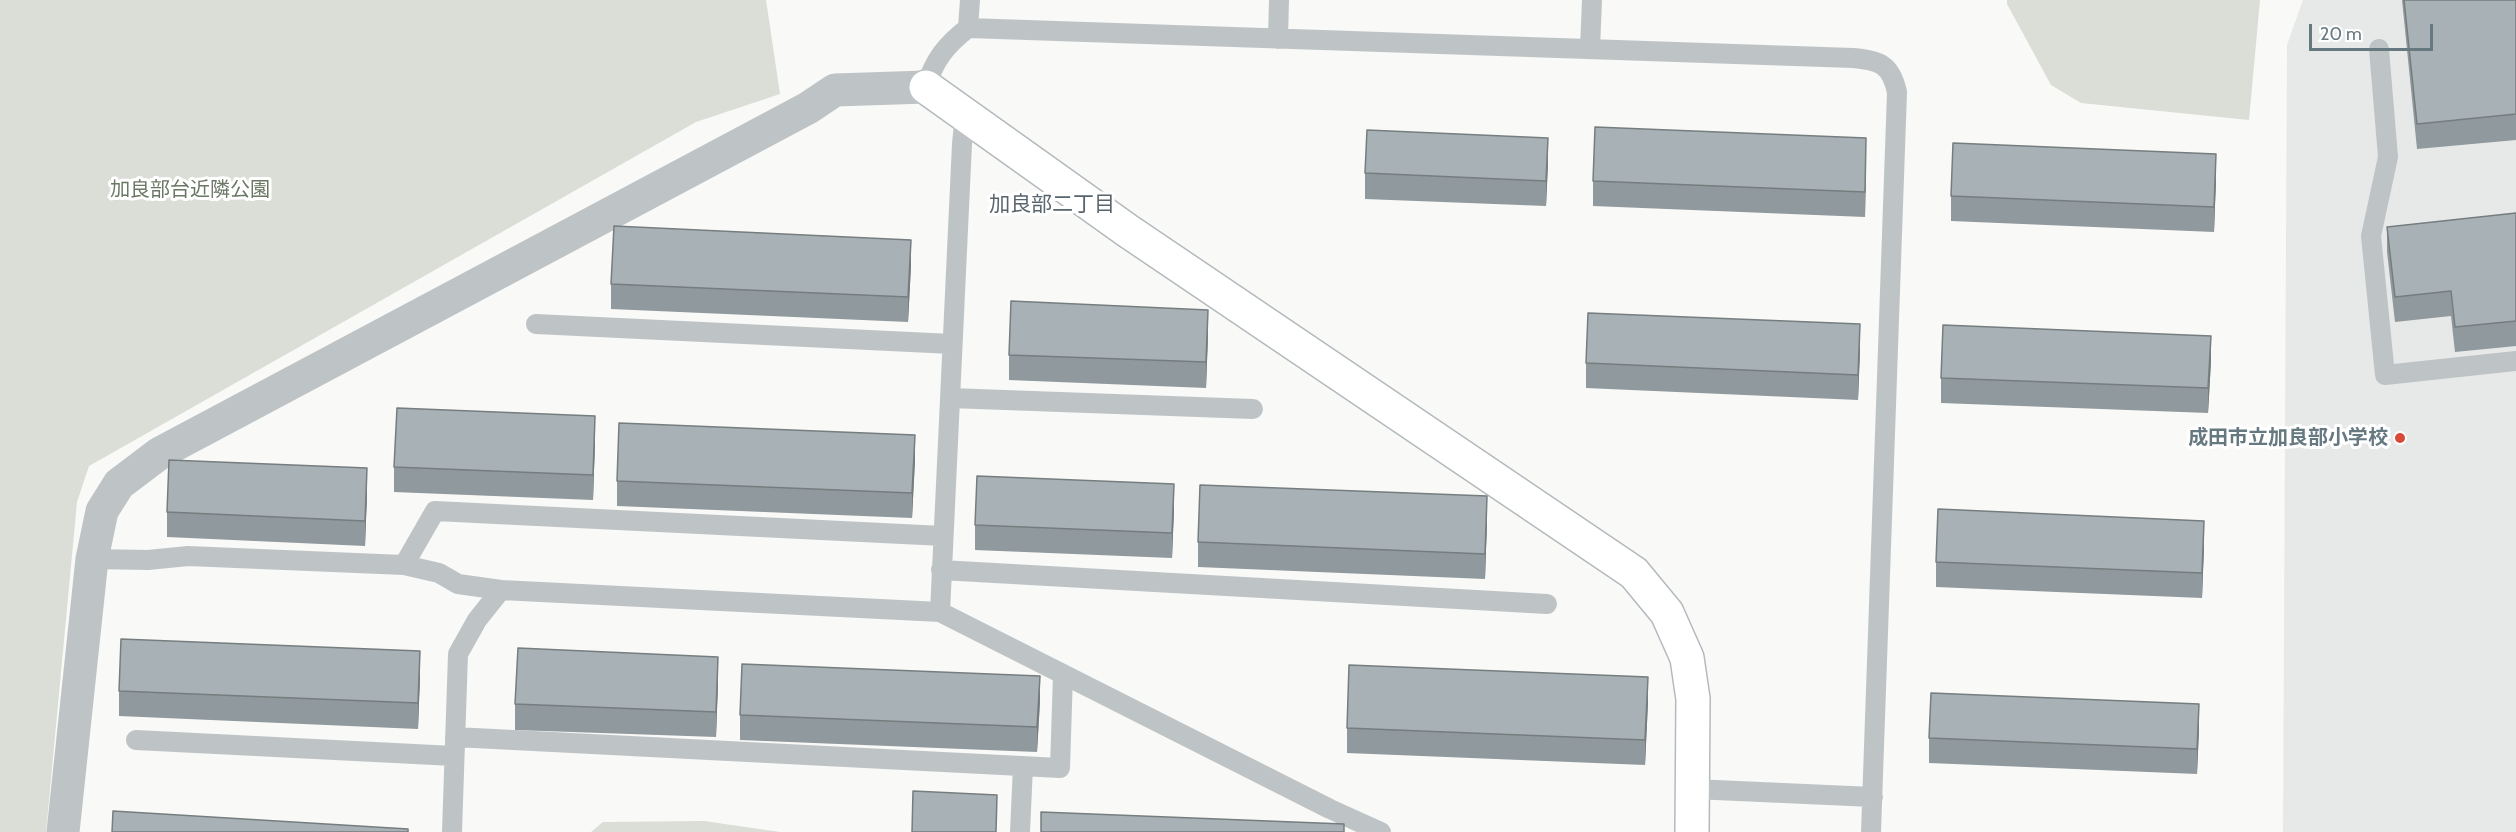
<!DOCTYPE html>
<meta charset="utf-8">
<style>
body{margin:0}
#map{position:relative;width:2516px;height:832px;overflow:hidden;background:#f9f9f7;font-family:Cabin,sans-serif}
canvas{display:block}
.scale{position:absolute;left:2309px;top:24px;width:124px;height:27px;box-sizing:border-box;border:3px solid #667880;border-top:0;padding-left:8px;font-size:18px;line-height:21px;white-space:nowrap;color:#667880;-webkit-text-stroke:4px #fff;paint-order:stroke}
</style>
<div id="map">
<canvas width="2516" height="832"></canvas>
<div class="scale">20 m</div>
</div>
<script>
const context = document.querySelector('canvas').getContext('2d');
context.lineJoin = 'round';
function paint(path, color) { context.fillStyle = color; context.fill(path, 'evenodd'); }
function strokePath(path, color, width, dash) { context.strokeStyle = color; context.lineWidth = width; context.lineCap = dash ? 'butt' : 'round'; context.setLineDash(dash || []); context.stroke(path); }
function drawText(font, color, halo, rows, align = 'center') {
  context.font = font + ' Cabin,"Noto Sans JP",sans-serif'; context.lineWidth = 6; context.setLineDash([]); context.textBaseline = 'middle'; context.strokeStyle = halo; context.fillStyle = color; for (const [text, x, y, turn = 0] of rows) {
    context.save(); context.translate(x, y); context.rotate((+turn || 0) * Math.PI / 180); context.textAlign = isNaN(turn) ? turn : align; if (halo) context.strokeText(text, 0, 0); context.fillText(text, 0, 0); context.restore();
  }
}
const built = new Path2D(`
 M 2303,0 L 2516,0 L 2516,832 L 2283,832 L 2287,45 Z`);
const green = new Path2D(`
 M 0,0 L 766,0 L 780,94 L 696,122 L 89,466 L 77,502 L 46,832 L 0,832 Z
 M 2007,0 L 2260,0 L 2249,120 L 2081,103 L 2051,85 L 2007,4 Z
 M 704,821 L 780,832 L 591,832 L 603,822 Z`);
const lane = new Path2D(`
 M 968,28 L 970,0
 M 1278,39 L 1279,0
 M 1590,49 L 1592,0
 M 2379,49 L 2388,157 L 2371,236 L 2385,375 L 2516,361
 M 926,87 C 934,60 946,45 968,28 L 1853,58 C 1880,60 1891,65 1897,92 L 1871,832
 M 536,324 L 952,344
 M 950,398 L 1253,409
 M 92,559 L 148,560 L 188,556 L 404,565 L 439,573 L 458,584 L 501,590
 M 404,565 L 435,511 L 943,536
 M 941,570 L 1547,604
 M 940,612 L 962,144 L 965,114
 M 455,737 L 1060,768 L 1063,674
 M 136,740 L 454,756
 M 1693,789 L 1873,797
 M 452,832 L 458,654 L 477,620 L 501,590 L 940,612 L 1330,809 L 1381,832
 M 1020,832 L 1023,766`);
const street = new Path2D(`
 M 63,832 L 92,559 L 102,511 L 119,484 L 160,453 L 808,108 L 835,90 L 926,87`);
const secondary = new Path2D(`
 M 926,87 L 1128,231 L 1634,573 L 1667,613 L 1687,658 L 1693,699 L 1692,832`);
const wall = new Path2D(`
 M 2402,0 L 2516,0 L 2516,140 L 2417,149 Z
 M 1548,163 L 1546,206 L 1365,199 L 1365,173 Z
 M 1866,164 L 1865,217 L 1593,206 L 1593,181 Z
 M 2216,179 L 2214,232 L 1951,221 L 1951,196 Z
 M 2516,213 L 2516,346 L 2455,352 L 2451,316 L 2395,322 L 2387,252 L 2387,227 Z
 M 911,266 L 908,322 L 611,309 L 611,284 Z
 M 1208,335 L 1206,388 L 1009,380 L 1009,355 Z
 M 1860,350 L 1858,400 L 1586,388 L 1586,363 Z
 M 2211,361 L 2208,413 L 1941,403 L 1941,378 Z
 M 595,441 L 593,500 L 394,492 L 394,467 Z
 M 915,460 L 912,518 L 617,506 L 617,481 Z
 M 367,494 L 365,546 L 167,537 L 167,512 Z
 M 1174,509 L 1172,558 L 975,550 L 975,525 Z
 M 1487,521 L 1485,579 L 1198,567 L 1198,542 Z
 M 2204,546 L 2202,598 L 1936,587 L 1936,562 Z
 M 420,676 L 418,729 L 119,716 L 119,691 Z
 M 718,682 L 716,737 L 515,730 L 515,704 Z
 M 1040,701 L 1037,752 L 740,740 L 740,715 Z
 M 1648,702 L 1645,765 L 1347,753 L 1347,728 Z
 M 2199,729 L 2197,774 L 1929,763 L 1929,738 Z`);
const shadedWall = new Path2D(`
 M 1548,138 L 1548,163 L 1546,206 L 1546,181 Z
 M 1866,138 L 1866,164 L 1865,217 L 1865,192 Z
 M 2216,154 L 2216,179 L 2214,232 L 2214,207 Z
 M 911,240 L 911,266 L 908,322 L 908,297 Z
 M 1208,310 L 1208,335 L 1206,388 L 1206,362 Z
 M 1860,324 L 1860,350 L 1858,400 L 1858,375 Z
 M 2211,336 L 2211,361 L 2208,413 L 2208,388 Z
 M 595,416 L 595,441 L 593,500 L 593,475 Z
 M 915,435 L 915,460 L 912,518 L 912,493 Z
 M 367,468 L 367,494 L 365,546 L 365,521 Z
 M 1174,484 L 1174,509 L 1172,558 L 1172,533 Z
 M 1487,496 L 1487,521 L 1485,579 L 1485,554 Z
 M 2204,521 L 2204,546 L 2202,598 L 2202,573 Z
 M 420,651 L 420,676 L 418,729 L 418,703 Z
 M 718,657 L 718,682 L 716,737 L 716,712 Z
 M 1040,676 L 1040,701 L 1037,752 L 1037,727 Z
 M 1648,677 L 1648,702 L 1645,765 L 1645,740 Z
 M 2199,704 L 2199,729 L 2197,774 L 2197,749 Z`);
const building = new Path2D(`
 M 2404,0 L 2516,0 L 2516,114 L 2417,124 Z
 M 1595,127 L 1866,138 L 1865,192 L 1593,181 Z
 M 1367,130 L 1548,138 L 1546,181 L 1365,173 Z
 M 1953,143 L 2216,154 L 2214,207 L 1951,196 Z
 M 2516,213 L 2516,321 L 2455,327 L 2451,291 L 2395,297 L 2387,227 Z
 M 614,226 L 911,240 L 908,297 L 611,284 Z
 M 1011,301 L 1208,310 L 1206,362 L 1009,355 Z
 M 1588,313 L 1860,324 L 1858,375 L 1586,363 Z
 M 1943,325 L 2211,336 L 2208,388 L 1941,378 Z
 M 397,408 L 595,416 L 593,475 L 394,467 Z
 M 619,423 L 915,435 L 912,493 L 617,481 Z
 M 169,460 L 367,468 L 365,521 L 167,512 Z
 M 977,476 L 1174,484 L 1172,533 L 975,525 Z
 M 1200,485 L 1487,496 L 1485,554 L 1198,542 Z
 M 1938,509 L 2204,521 L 2202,573 L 1936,562 Z
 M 121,639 L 420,651 L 418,703 L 119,691 Z
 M 518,648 L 718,657 L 716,712 L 515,704 Z
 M 742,664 L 1040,676 L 1037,727 L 740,715 Z
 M 1349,665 L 1648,677 L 1645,740 L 1347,728 Z
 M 1931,693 L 2199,704 L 2197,749 L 1929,738 Z
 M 913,791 L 997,795 L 996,832 L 912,832 Z
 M 113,811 L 408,829 L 408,832 L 112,832 Z
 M 1041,812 L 1344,824 L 1344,832 L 1041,832 Z`);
const markers = [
 [2400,438,6,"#d84938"]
];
const parkNames = [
 ["加良部台近隣公園",190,190]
];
const poiNames = [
 ["成田市立加良部小学校",2388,438]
];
const neighbourhoodNames = [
 ["加良部二丁目",1052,205]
];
paint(built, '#e7e9e8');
paint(green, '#daded6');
strokePath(secondary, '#b3babd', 36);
strokePath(lane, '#bec4c6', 20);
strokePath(street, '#bec4c6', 33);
strokePath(secondary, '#fff', 33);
paint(wall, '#90999d');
paint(shadedWall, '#767d7f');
paint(building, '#a8b2b6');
strokePath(building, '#767d7f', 1.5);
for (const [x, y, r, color] of markers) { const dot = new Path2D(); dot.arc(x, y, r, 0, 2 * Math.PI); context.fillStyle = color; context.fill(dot); strokePath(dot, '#fff', 2); }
drawText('20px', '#6b7865', '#fff', parkNames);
drawText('bold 20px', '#667880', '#fff', poiNames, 'right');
drawText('21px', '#58656c', '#fff', neighbourhoodNames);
</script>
